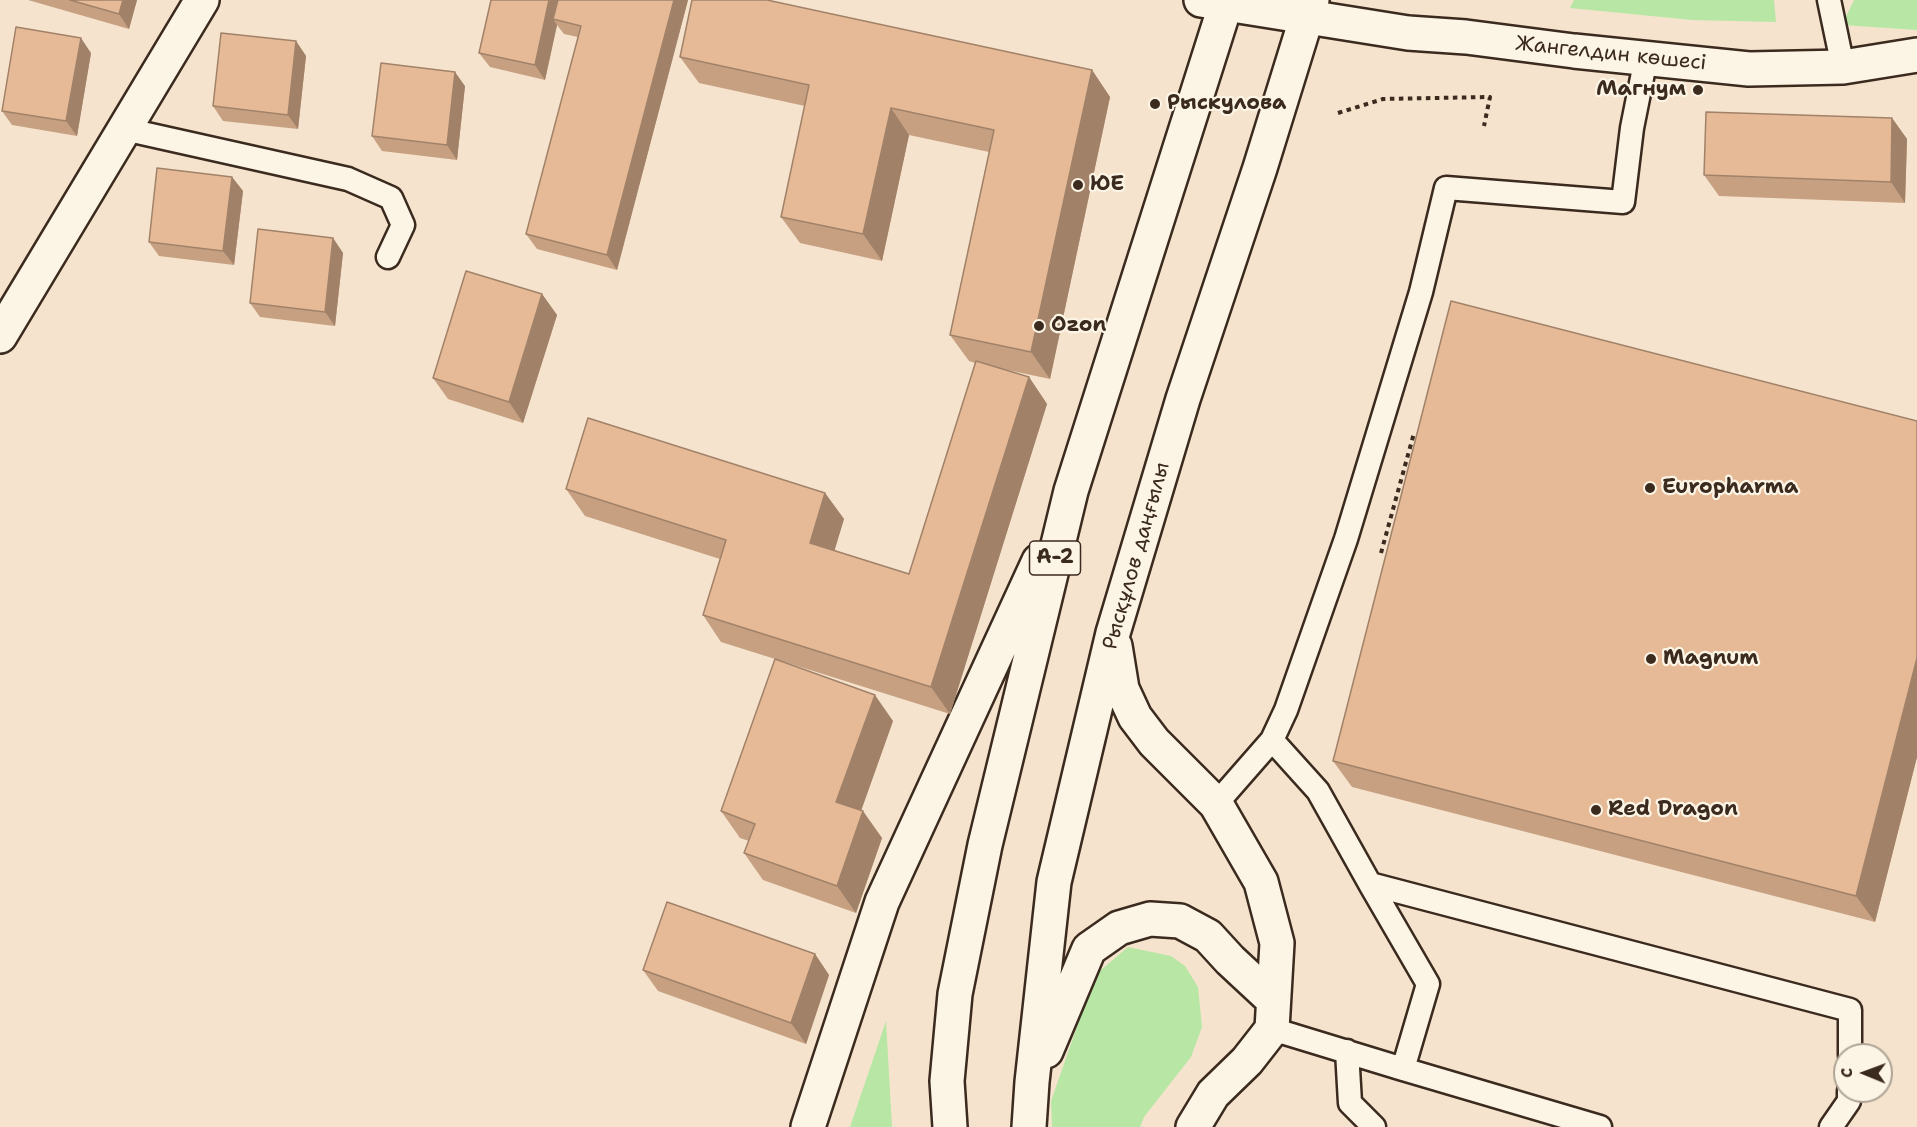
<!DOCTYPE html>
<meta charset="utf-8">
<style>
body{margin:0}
#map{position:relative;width:1917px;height:1127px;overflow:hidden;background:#f5e3cd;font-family:"Shantell Sans",sans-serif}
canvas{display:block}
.north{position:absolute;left:1833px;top:1043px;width:60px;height:60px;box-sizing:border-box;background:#fcf5e5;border:2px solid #afa495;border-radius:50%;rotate:271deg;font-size:16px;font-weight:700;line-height:24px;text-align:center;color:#3b2a1e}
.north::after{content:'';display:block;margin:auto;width:21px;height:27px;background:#3b2a1e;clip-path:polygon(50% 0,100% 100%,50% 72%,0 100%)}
</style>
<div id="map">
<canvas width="1917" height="1127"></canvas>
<div class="north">С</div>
</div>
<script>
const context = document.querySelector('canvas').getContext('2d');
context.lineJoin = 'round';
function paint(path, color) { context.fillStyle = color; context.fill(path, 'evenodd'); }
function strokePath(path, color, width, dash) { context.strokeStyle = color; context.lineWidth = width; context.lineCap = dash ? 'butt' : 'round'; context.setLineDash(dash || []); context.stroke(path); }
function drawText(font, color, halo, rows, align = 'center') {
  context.font = font + ' "Shantell Sans",sans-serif'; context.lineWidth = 4.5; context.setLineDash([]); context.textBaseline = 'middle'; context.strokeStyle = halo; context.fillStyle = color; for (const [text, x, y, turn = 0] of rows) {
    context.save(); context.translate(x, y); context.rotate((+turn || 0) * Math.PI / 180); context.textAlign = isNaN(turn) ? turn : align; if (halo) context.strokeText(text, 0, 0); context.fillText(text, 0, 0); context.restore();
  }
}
const green = new Path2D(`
 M 1574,0 L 1774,0 L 1776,22 L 1692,20 L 1570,8 Z
 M 1854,0 L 1917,0 L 1917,30 L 1842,25 Z
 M 1128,947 L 1171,956 L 1185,966 L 1198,987 L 1202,1027 L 1191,1057 L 1144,1117 L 1140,1127 L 1052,1127 L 1051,1101 L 1095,975 Z
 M 886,1021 L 892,1127 L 850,1127 Z`);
const path = new Path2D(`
 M 1338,113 L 1383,99 L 1490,97 L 1484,126
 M 1381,553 L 1414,433`);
const service = new Path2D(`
 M 1829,0 L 1843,67
 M 124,129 L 348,179 L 391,198 L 403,225 L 388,257
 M 1272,740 L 1318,791 L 1370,884 L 1850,1010 L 1850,1055
 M 1216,804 L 1272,740 L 1286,710 L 1346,539 L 1421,292 L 1446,188 L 1623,202 L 1632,128 L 1646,58
 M 1370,884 L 1428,984 L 1403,1069 L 1600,1127
 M 1272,1029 L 1403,1069
 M 1347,1051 L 1350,1103 L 1374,1127
 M 1831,1127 L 1849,1101 L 1849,1091`);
const minor = new Path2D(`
 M 0,336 L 202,0`);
const secondary = new Path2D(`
 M 1201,0 L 1408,33 L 1466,37 L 1574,51 L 1749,69 L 1843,67 L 1917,55`);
const primary = new Path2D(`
 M 1115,646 L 1122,689 L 1135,717 L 1154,742 L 1216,804 L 1261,882 L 1277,943 L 1272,1029 L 1247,1061 L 1213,1094 L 1193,1127
 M 1046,1051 L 1089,949 L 1119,928 L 1150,919 L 1180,921 L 1208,936 L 1230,960 L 1273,1000
 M 808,1127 L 882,902 L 1039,561
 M 950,1127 L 947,1081 L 955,994 L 985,845 L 1071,491 L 1227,0
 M 1029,1127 L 1032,1082 L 1054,882 L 1113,633 L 1183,399 L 1260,168 L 1312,0`);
const wall = new Path2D(`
 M 28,0 L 137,0 L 129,29 Z
 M 491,0 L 688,0 L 617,270 L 537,249 L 526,234 L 578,37 L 564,34 L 557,25 L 545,80 L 490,67 L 479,53 Z
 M 296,41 L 306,56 L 298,129 L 223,121 L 213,106 Z
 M 91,53 L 77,136 L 12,125 L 2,111 Z
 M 680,57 L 1092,70 L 1110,97 L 1050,379 L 998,368 L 1029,377 L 1047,404 L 950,714 L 721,642 L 703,615 L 720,559 L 585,516 L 566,489 L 825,493 L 844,519 L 834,550 L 909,574 L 975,363 L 969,361 L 950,335 L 989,152 L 909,135 L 882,261 L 800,243 L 781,217 L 805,106 L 699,83 Z
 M 465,86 L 457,160 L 382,151 L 372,136 Z
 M 1892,118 L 1907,139 L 1905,203 L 1719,196 L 1704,175 Z
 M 232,177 L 243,191 L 234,265 L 159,256 L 149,242 Z
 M 333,238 L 343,253 L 335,326 L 260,317 L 250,303 Z
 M 542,294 L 557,315 L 523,423 L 448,399 L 433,378 Z
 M 1917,421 L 1917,757 L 1875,922 L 1352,787 L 1333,761 Z
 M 893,721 L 861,810 L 882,838 L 856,913 L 763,880 L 744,853 L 749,841 L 740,838 L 721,811 Z
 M 815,954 L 829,975 L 806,1044 L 658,991 L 643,970 Z`);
const shadedWall = new Path2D(`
 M 123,0 L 137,0 L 129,29 L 119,14 Z
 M 549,0 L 563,0 L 553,19 L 557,25 L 545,80 L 535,65 Z
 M 674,0 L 688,0 L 617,270 L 607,255 Z
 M 81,38 L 91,53 L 77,136 L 66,121 Z
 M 296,41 L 306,56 L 298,129 L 288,115 Z
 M 1092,70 L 1110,97 L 1050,379 L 1031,352 Z
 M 455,72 L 465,86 L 457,160 L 447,145 Z
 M 891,108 L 909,135 L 882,261 L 863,234 Z
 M 1892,118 L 1907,139 L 1905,203 L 1891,182 Z
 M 232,177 L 243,191 L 234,265 L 223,251 Z
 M 333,238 L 343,253 L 335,326 L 325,312 Z
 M 542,294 L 557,315 L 523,423 L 509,402 Z
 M 1029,377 L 1047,404 L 950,714 L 931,687 Z
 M 825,493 L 844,519 L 829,569 L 810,543 Z
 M 1917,658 L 1917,757 L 1875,922 L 1856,896 Z
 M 875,695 L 893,721 L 855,828 L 836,802 Z
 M 863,811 L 882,838 L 856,913 L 837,886 Z
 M 815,954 L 829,975 L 806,1044 L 791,1023 Z`);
const building = new Path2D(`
 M 70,0 L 123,0 L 119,14 Z
 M 491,0 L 549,0 L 535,65 L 479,53 Z
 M 558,0 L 674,0 L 607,255 L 526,234 L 581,26 L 553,19 Z
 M 692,0 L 767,0 L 1092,70 L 1031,352 L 950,335 L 994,130 L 891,108 L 863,234 L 781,217 L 809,85 L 680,57 Z
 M 16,27 L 81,38 L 66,121 L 2,111 Z
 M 221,33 L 296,41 L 288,115 L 213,106 Z
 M 381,63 L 455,72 L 447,145 L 372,136 Z
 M 1706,112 L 1892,118 L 1891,182 L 1704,175 Z
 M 157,168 L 232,177 L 223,251 L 149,242 Z
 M 258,229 L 333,238 L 325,312 L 250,303 Z
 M 466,271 L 542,294 L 509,402 L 433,378 Z
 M 1451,301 L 1917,421 L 1917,658 L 1856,896 L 1333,761 Z
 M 976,361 L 1029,377 L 931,687 L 703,615 L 726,540 L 566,489 L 588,418 L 825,493 L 810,543 L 909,574 Z
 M 775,659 L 875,695 L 836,802 L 863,811 L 837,886 L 744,853 L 755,824 L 721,811 Z
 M 667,902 L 815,954 L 791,1023 L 643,970 Z`);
const markers = [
 [1698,90,6,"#3b2a1e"],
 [1155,104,6,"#3b2a1e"],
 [1078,185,6,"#3b2a1e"],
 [1039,326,6,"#3b2a1e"],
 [1650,488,6,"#3b2a1e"],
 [1651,659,6,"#3b2a1e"],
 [1596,810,6,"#3b2a1e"]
];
const shields = [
 [1055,558,51]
];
const shieldNames = [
 ["A-2",1055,558]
];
const streetNames = [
 ["Жангелдин көшесі",1611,54,6],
 ["Рысқұлов даңғылы",1137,556,-74]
];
const poiNames = [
 ["Магнум",1686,90,"right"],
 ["Рыскулова",1167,104],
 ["ЮЕ",1090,185],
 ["Ozon",1051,326],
 ["Europharma",1662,488],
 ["Magnum",1663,659],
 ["Red Dragon",1608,810]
];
paint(green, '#b8e7a5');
strokePath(service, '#3b2a1e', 27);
strokePath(minor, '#3b2a1e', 38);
strokePath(secondary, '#3b2a1e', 38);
strokePath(primary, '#3b2a1e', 38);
strokePath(path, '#3b2a1e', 4, [4.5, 4.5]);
strokePath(service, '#fcf5e5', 22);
strokePath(minor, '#fcf5e5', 33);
strokePath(secondary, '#fcf5e5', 33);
strokePath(primary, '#fcf5e5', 33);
paint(wall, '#c6a081');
paint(shadedWall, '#a18269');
paint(building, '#e6ba96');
strokePath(building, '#a18269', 1.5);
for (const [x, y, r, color] of markers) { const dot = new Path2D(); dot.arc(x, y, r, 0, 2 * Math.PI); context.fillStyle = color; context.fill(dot); strokePath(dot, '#fcf5e5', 2); }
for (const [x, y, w] of shields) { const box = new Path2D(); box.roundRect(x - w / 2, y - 17, w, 34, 4.5); context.fillStyle = '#fcf5e5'; context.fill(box); strokePath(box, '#3b2a1e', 1.5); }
drawText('bold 20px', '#3b2a1e', null, shieldNames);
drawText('21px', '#3b2a1e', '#fcf5e5', streetNames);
drawText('bold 21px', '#3b2a1e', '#fcf5e5', poiNames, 'left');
</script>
